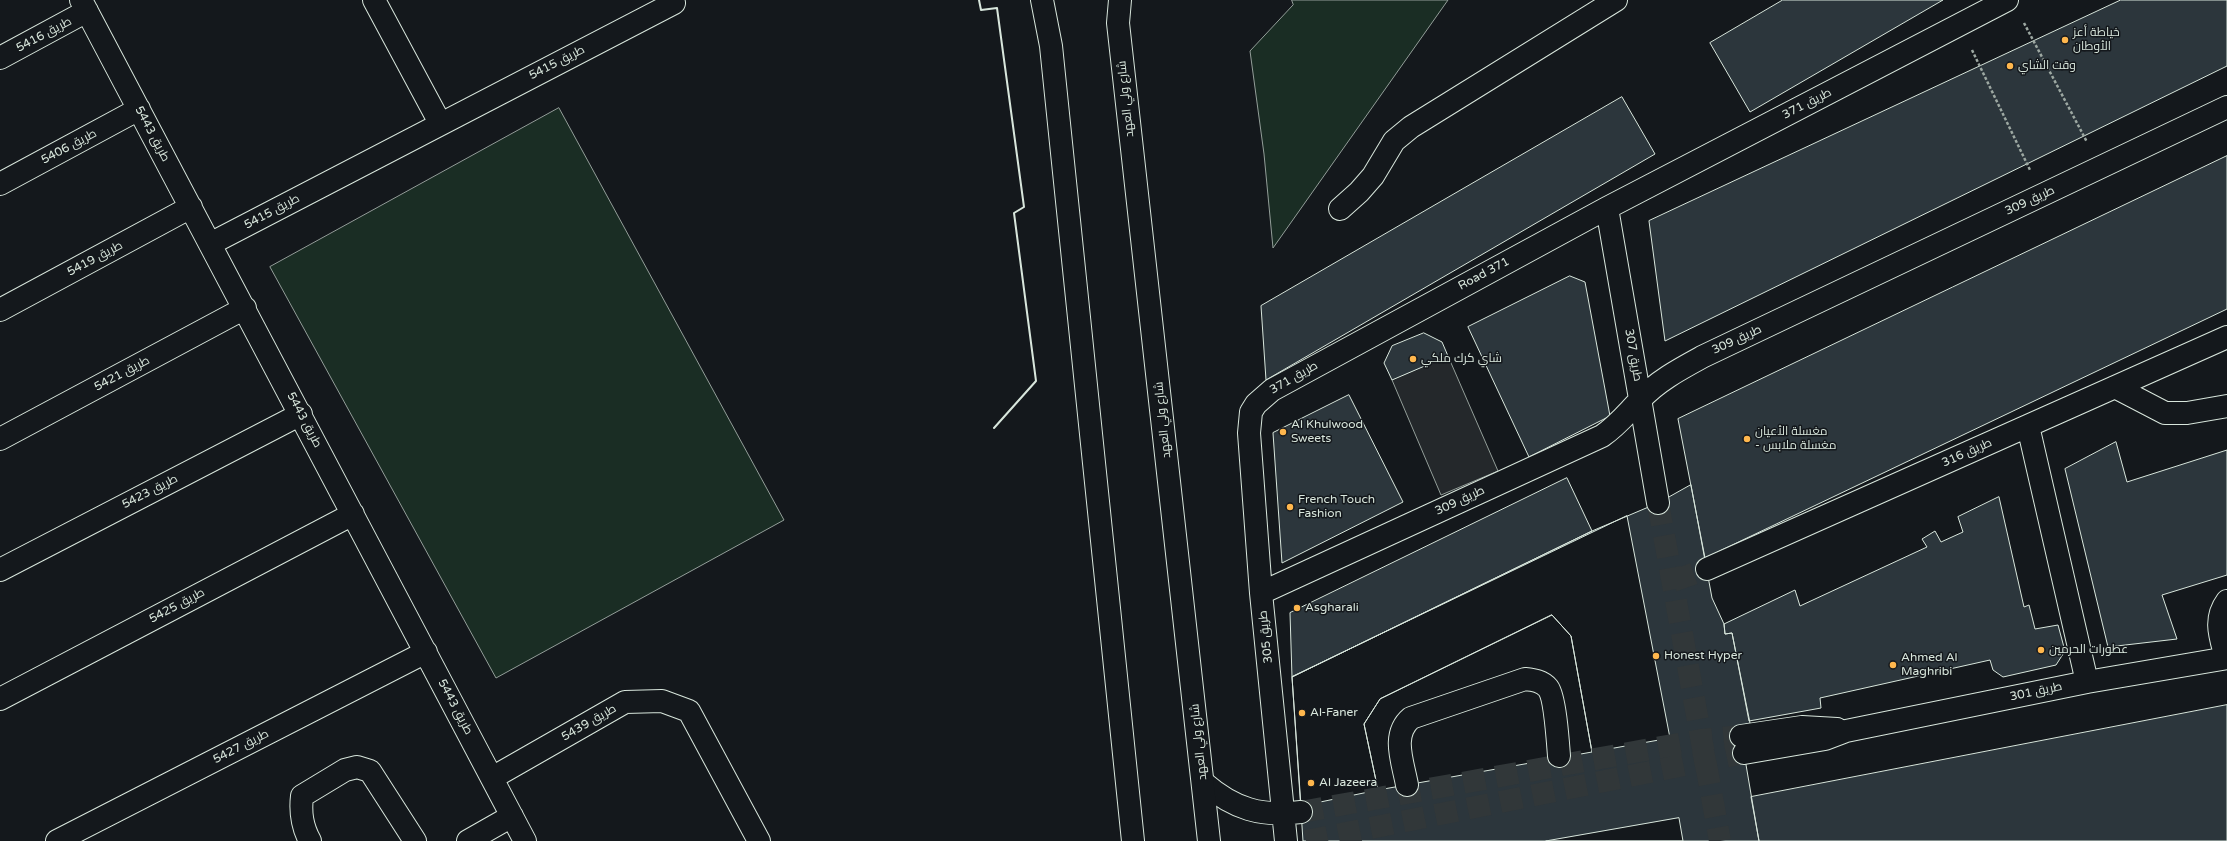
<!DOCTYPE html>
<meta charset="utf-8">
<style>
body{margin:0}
canvas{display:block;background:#14181c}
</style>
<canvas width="2227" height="841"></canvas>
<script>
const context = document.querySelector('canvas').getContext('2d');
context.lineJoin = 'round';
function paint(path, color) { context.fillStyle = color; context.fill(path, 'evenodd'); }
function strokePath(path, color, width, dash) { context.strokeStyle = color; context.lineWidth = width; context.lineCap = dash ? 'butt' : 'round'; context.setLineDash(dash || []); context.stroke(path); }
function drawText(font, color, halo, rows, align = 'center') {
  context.font = font + ' "Varela Round",Cairo,sans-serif'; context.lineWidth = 3; context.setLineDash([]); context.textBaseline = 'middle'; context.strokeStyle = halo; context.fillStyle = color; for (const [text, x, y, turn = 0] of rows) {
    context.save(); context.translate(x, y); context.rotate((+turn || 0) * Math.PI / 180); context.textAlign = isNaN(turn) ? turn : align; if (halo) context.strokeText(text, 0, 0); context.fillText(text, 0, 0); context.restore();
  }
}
const green = new Path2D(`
 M 1292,0 L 1448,0 L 1273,248 L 1264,154 L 1250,51 L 1293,5 Z
 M 559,108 L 784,520 L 496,678 L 270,267 Z`);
const parking = new Path2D(`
 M 1448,356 L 1498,471 L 1441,495 L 1392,380 Z`);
const building = new Path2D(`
 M 1783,0 L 1943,0 L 1750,112 L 1710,43 Z
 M 2121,0 L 2227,0 L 2227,66 L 1665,341 L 1649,221 Z
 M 1622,97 L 1655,154 L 1266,380 L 1261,306 Z
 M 2227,156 L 2227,309 L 1705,558 L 1678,419 Z
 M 1570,276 L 1585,282 L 1610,416 L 1529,457 L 1468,327 Z
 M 1424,333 L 1442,342 L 1448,356 L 1392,380 L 1384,363 L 1392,346 Z
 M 1349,395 L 1403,502 L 1282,563 L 1273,433 Z
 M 2116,442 L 2127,482 L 2227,450 L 2227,575 L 2162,595 L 2177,639 L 2108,647 L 2065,469 Z
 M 1567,478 L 1592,531 L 1292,677 L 1290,613 Z
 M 1691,485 L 1712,598 L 1724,624 L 1725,634 L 1732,633 L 1750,723 L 1743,725 L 1744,753 L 1759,841 L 1303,841 L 1292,677 L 1592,531 L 1658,503 ZM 1552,615 L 1571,636 L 1592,752 L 1378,790 L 1364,724 L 1380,699 Z
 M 1999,497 L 2024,607 L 2029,605 L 2035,629 L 2058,625 L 2065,651 L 2056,665 L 2003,677 L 1993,670 L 1990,660 L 1820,698 L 1821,708 L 1749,721 L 1732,633 L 1725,634 L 1724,624 L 1795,590 L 1800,606 L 1927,547 L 1922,539 L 1935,531 L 1941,542 L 1963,532 L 1958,517 Z
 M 1627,516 L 1670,738 L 1592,752 L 1571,636 L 1552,615 L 1380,699 L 1364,724 L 1378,790 L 1301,806 L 1292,677 Z
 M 2227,705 L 2227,841 L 1759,841 L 1751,797 Z
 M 1679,818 L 1683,841 L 1546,841 Z`);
const minorTunnel = new Path2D(`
 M 1658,503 L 1720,841
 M 1673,581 L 1707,569
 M 1301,812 L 1701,740 L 1741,736
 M 1306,841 L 1744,753`);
const path = new Path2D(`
 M 2024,23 L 2087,142
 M 1972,50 L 2030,170`);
const minor = new Path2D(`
 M 81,0 L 525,841
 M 374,0 L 440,123
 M 0,58 L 87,11
 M 0,184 L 139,109
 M 1607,208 L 1658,503
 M 1340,209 L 1359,192 L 1373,176 L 1394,141 L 1411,127 L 1616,0
 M 210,244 L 674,3
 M 0,310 L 191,207
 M 2115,387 L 2165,413 L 2187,413 L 2227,406
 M 2028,426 L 2087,682
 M 0,439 L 245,308
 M 1707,569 L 2227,337
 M 0,570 L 301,414
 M 1261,593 L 1602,436 C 1618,425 1627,413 1640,400 C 1657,381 1682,368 1704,356 L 2227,107
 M 2226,658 C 2221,638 2213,620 2227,601
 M 0,699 L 353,514
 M 1741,736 L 1802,727 L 1837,729
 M 1744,753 L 1825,739 L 1846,731 L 2087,682 L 2227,658
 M 492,778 L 625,702 L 662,701 L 689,711 L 759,841
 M 1204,783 C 1234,809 1261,817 1301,812
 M 1407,785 C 1403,762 1391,735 1411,718 L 1525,679 C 1534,680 1542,681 1548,688 C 1555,697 1558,743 1559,756
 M 57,841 L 426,652
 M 310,841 C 302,826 300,813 302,796 L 345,770 L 357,767 L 370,771 L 415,841
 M 468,841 L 512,816
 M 1286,841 L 1261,593 L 1249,433 L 1251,412 L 1256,404 L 1272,390 L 1607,208 L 2007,0`);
const major = new Path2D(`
 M 1042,0 L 1051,46 L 1133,841
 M 1120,0 L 1118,23 L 1209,841`);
const wall = new Path2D(`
 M 979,0 L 981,10 L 997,8 L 1024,207 L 1014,213 L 1036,381 L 994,428`);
const markers = [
 [2065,40,4,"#ffb74d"],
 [2010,66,4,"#ffb74d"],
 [1413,359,4,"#ffb74d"],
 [1283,432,4,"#ffb74d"],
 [1747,439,4,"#ffb74d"],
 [1290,507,4,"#ffb74d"],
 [1297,608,4,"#ffb74d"],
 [2041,650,4,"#ffb74d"],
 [1656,656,4,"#ffb74d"],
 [1893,665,4,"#ffb74d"],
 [1302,713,4,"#ffb74d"],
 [1311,783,4,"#ffb74d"]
];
const poiNames = [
 ["خياطة أعز",2073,33],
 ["الأوطان",2073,47],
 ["وقت الشاي",2018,66],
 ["شاي كرك ملكي",1421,359],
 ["Al Khulwood",1291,425],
 ["Sweets",1291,439],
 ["مغسلة الأعيان",1755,432],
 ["- مغسلة ملابس",1755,446],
 ["French Touch",1298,500],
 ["Fashion",1298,514],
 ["Asgharali",1305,608],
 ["عطورات الحرمين",2049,650],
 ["Honest Hyper",1664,656],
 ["Ahmed Al",1901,658],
 ["Maghribi",1901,672],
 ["Al-Faner",1310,713],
 ["Al Jazeera",1319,783]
];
const streetNames = [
 ["طريق 5416",44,35,-28],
 ["طريق 5415",557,63,-27],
 ["شارع ولي العهد",1126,99,-96],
 ["طريق 371",1807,104,-27],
 ["طريق 5443",152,134,62],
 ["طريق 5406",69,147,-28],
 ["طريق 309",2030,201,-25],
 ["طريق 5415",272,212,-28],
 ["طريق 5419",95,259,-28],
 ["Road 371",1484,274,-28],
 ["طريق 309",1737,340,-25],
 ["طريق 307",1633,355,80],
 ["طريق 5421",122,374,-28],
 ["طريق 371",1294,378,-30],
 ["طريق 5443",304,420,62],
 ["شارع ولي العهد",1163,420,-96],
 ["طريق 316",1967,453,-24],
 ["طريق 5423",150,492,-27],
 ["طريق 309",1460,501,-25],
 ["طريق 5425",177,606,-28],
 ["طريق 305",1266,637,-96],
 ["طريق 301",2036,692,-12],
 ["طريق 5443",455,707,62],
 ["طريق 5439",589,723,-30],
 ["شارع ولي العهد",1199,742,-96],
 ["طريق 5427",241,747,-27]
];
paint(green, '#1a2d24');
strokePath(green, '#939e99', 1);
paint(parking, '#24282b');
strokePath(parking, '#939e99', 1);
paint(building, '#2c363c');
strokePath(building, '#d8e6dc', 1);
strokePath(minorTunnel, '#313739', 22, [22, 11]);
strokePath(minor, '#d8e6dc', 24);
strokePath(major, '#d8e6dc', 24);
strokePath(path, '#9da8a2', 2.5, [3, 2]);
strokePath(minor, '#14181c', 22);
strokePath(major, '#14181c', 22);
strokePath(wall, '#d8e6dc', 2);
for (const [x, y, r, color] of markers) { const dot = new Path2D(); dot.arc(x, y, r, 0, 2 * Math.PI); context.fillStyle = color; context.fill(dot); strokePath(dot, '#14181c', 1.5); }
drawText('12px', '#d8e6dc', '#14181c', poiNames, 'left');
drawText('12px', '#d8e6dc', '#14181c', streetNames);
</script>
